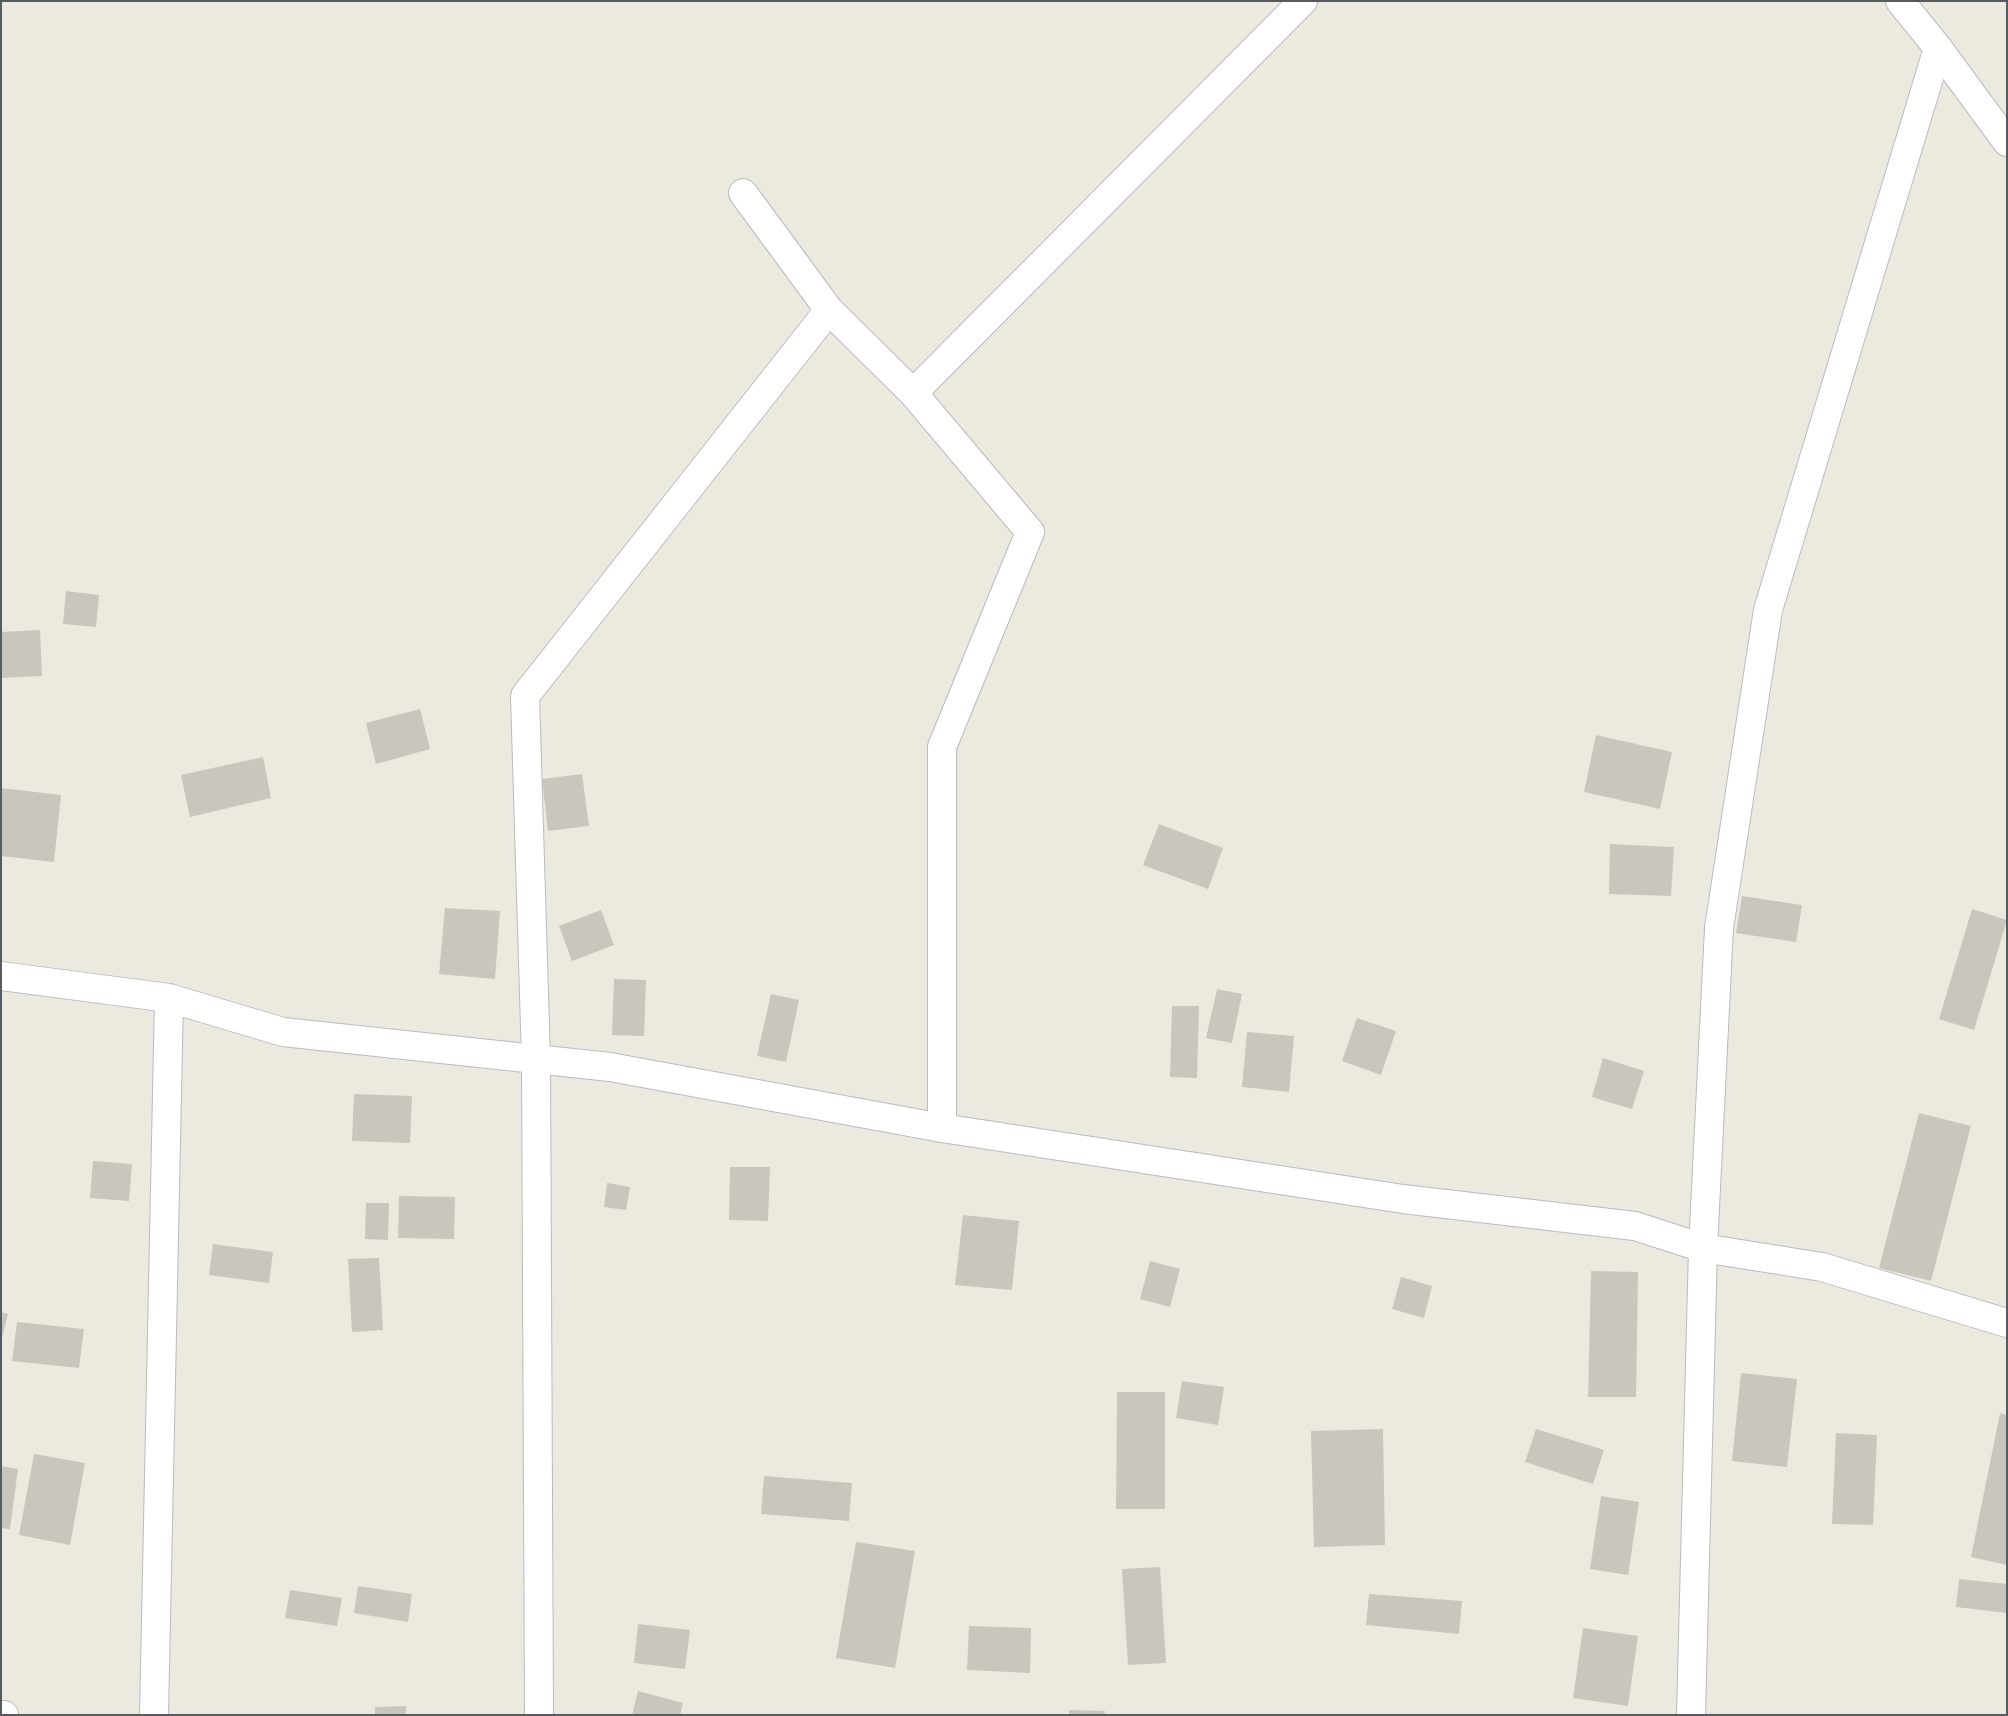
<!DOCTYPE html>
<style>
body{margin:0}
#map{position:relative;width:2008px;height:1716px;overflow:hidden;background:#eceade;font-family:Barlow,sans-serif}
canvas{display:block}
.frame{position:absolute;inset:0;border:2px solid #575b61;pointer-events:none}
</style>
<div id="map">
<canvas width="2008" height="1716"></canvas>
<div class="frame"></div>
</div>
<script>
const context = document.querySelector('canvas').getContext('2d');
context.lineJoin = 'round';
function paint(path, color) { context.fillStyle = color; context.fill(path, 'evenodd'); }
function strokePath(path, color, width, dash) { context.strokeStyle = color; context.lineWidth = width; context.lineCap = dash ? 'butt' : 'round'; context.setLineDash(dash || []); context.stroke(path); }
const building = new Path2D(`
 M 66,591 L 99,595 L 96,627 L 63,624 Z
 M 40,630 L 42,676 L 1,678 L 1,632 Z
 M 420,709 L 430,749 L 376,764 L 366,723 Z
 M 1596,735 L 1672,752 L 1660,809 L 1584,792 Z
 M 263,757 L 271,798 L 190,817 L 181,775 Z
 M 582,774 L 589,826 L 548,831 L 542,779 Z
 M 1,788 L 61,795 L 54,862 L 1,856 Z
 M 1159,824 L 1223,848 L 1208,889 L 1143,865 Z
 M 1610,844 L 1674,847 L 1671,896 L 1609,894 Z
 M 1742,896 L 1802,905 L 1796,942 L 1736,933 Z
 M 445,908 L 500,911 L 495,979 L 439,974 Z
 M 1972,909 L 2007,920 L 1974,1030 L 1939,1019 Z
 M 601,910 L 614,945 L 572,961 L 559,926 Z
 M 614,979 L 646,980 L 644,1036 L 612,1035 Z
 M 1217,989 L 1242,994 L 1232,1043 L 1206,1038 Z
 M 771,994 L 799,1000 L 786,1062 L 757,1056 Z
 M 1172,1006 L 1199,1006 L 1197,1078 L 1170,1077 Z
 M 1357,1018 L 1396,1031 L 1381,1075 L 1342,1061 Z
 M 1247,1032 L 1294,1036 L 1289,1092 L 1242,1087 Z
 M 1603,1058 L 1644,1071 L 1632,1109 L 1592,1097 Z
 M 354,1094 L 412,1096 L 410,1143 L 352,1141 Z
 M 1919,1113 L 1971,1126 L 1931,1281 L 1879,1268 Z
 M 93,1161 L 132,1164 L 129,1201 L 90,1198 Z
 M 730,1167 L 770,1167 L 768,1221 L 729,1220 Z
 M 607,1183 L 630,1187 L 626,1210 L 604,1207 Z
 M 399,1196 L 455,1197 L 454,1239 L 398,1238 Z
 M 366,1203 L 389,1203 L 388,1240 L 365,1239 Z
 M 963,1215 L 1019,1221 L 1012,1290 L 955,1285 Z
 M 213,1244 L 273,1252 L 269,1283 L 209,1275 Z
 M 379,1258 L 383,1330 L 352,1332 L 348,1259 Z
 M 1150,1261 L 1180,1269 L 1170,1307 L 1140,1299 Z
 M 1591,1271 L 1638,1272 L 1636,1397 L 1588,1397 Z
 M 1401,1277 L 1432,1286 L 1424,1318 L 1392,1309 Z
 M 1,1312 L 8,1314 L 2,1338 L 1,1338 Z
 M 17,1322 L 84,1329 L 79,1368 L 12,1361 Z
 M 1741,1373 L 1797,1379 L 1787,1467 L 1732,1461 Z
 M 1182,1381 L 1224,1387 L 1218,1425 L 1176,1418 Z
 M 1117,1392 L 1165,1392 L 1165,1509 L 1116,1509 Z
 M 2000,1413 L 2007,1415 L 2007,1565 L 1971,1557 Z
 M 1383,1429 L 1385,1545 L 1314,1547 L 1311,1431 Z
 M 1536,1429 L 1604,1450 L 1593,1484 L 1525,1462 Z
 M 1836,1433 L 1877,1435 L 1873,1525 L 1832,1524 Z
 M 34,1454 L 85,1463 L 70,1545 L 19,1535 Z
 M 1,1466 L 18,1469 L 10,1529 L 1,1528 Z
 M 764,1476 L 852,1483 L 849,1521 L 761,1514 Z
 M 1601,1496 L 1639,1502 L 1628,1575 L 1590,1569 Z
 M 856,1542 L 915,1551 L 895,1668 L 836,1658 Z
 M 1160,1567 L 1166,1663 L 1128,1665 L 1122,1569 Z
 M 1959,1579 L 2007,1584 L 2007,1613 L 1956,1607 Z
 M 358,1586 L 412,1594 L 408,1622 L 354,1613 Z
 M 290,1590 L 342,1598 L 337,1626 L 285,1618 Z
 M 1369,1594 L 1462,1601 L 1459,1634 L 1366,1625 Z
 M 638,1624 L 690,1630 L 685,1669 L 634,1663 Z
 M 969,1626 L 1031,1628 L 1030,1673 L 967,1670 Z
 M 1583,1628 L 1638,1636 L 1628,1706 L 1573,1698 Z
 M 638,1691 L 683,1703 L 680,1715 L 632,1715 Z
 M 406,1706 L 406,1715 L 375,1715 L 375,1707 Z
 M 1069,1710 L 1105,1711 L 1104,1715 L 1069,1715 Z`);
const minor = new Path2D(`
 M 1900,1 L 1938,48 L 2007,142
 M 743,193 L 829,310 L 913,393 L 1030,532 L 942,747 L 942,1128
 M 913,393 L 1303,1
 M 1,976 L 169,998 L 283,1032 L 610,1067 L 942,1128 L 1403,1199 L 1635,1226 L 1703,1248 L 1822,1267 L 2007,1323
 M 1,1715 L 4,1715
 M 154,1715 L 169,998
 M 539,1715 L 536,1060 L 525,696 L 829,310
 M 1691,1715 L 1703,1248 L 1719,928 L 1768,610 L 1938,48`);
paint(building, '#c9c7bd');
strokePath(minor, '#b9bbc2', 30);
strokePath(minor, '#fff', 28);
</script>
